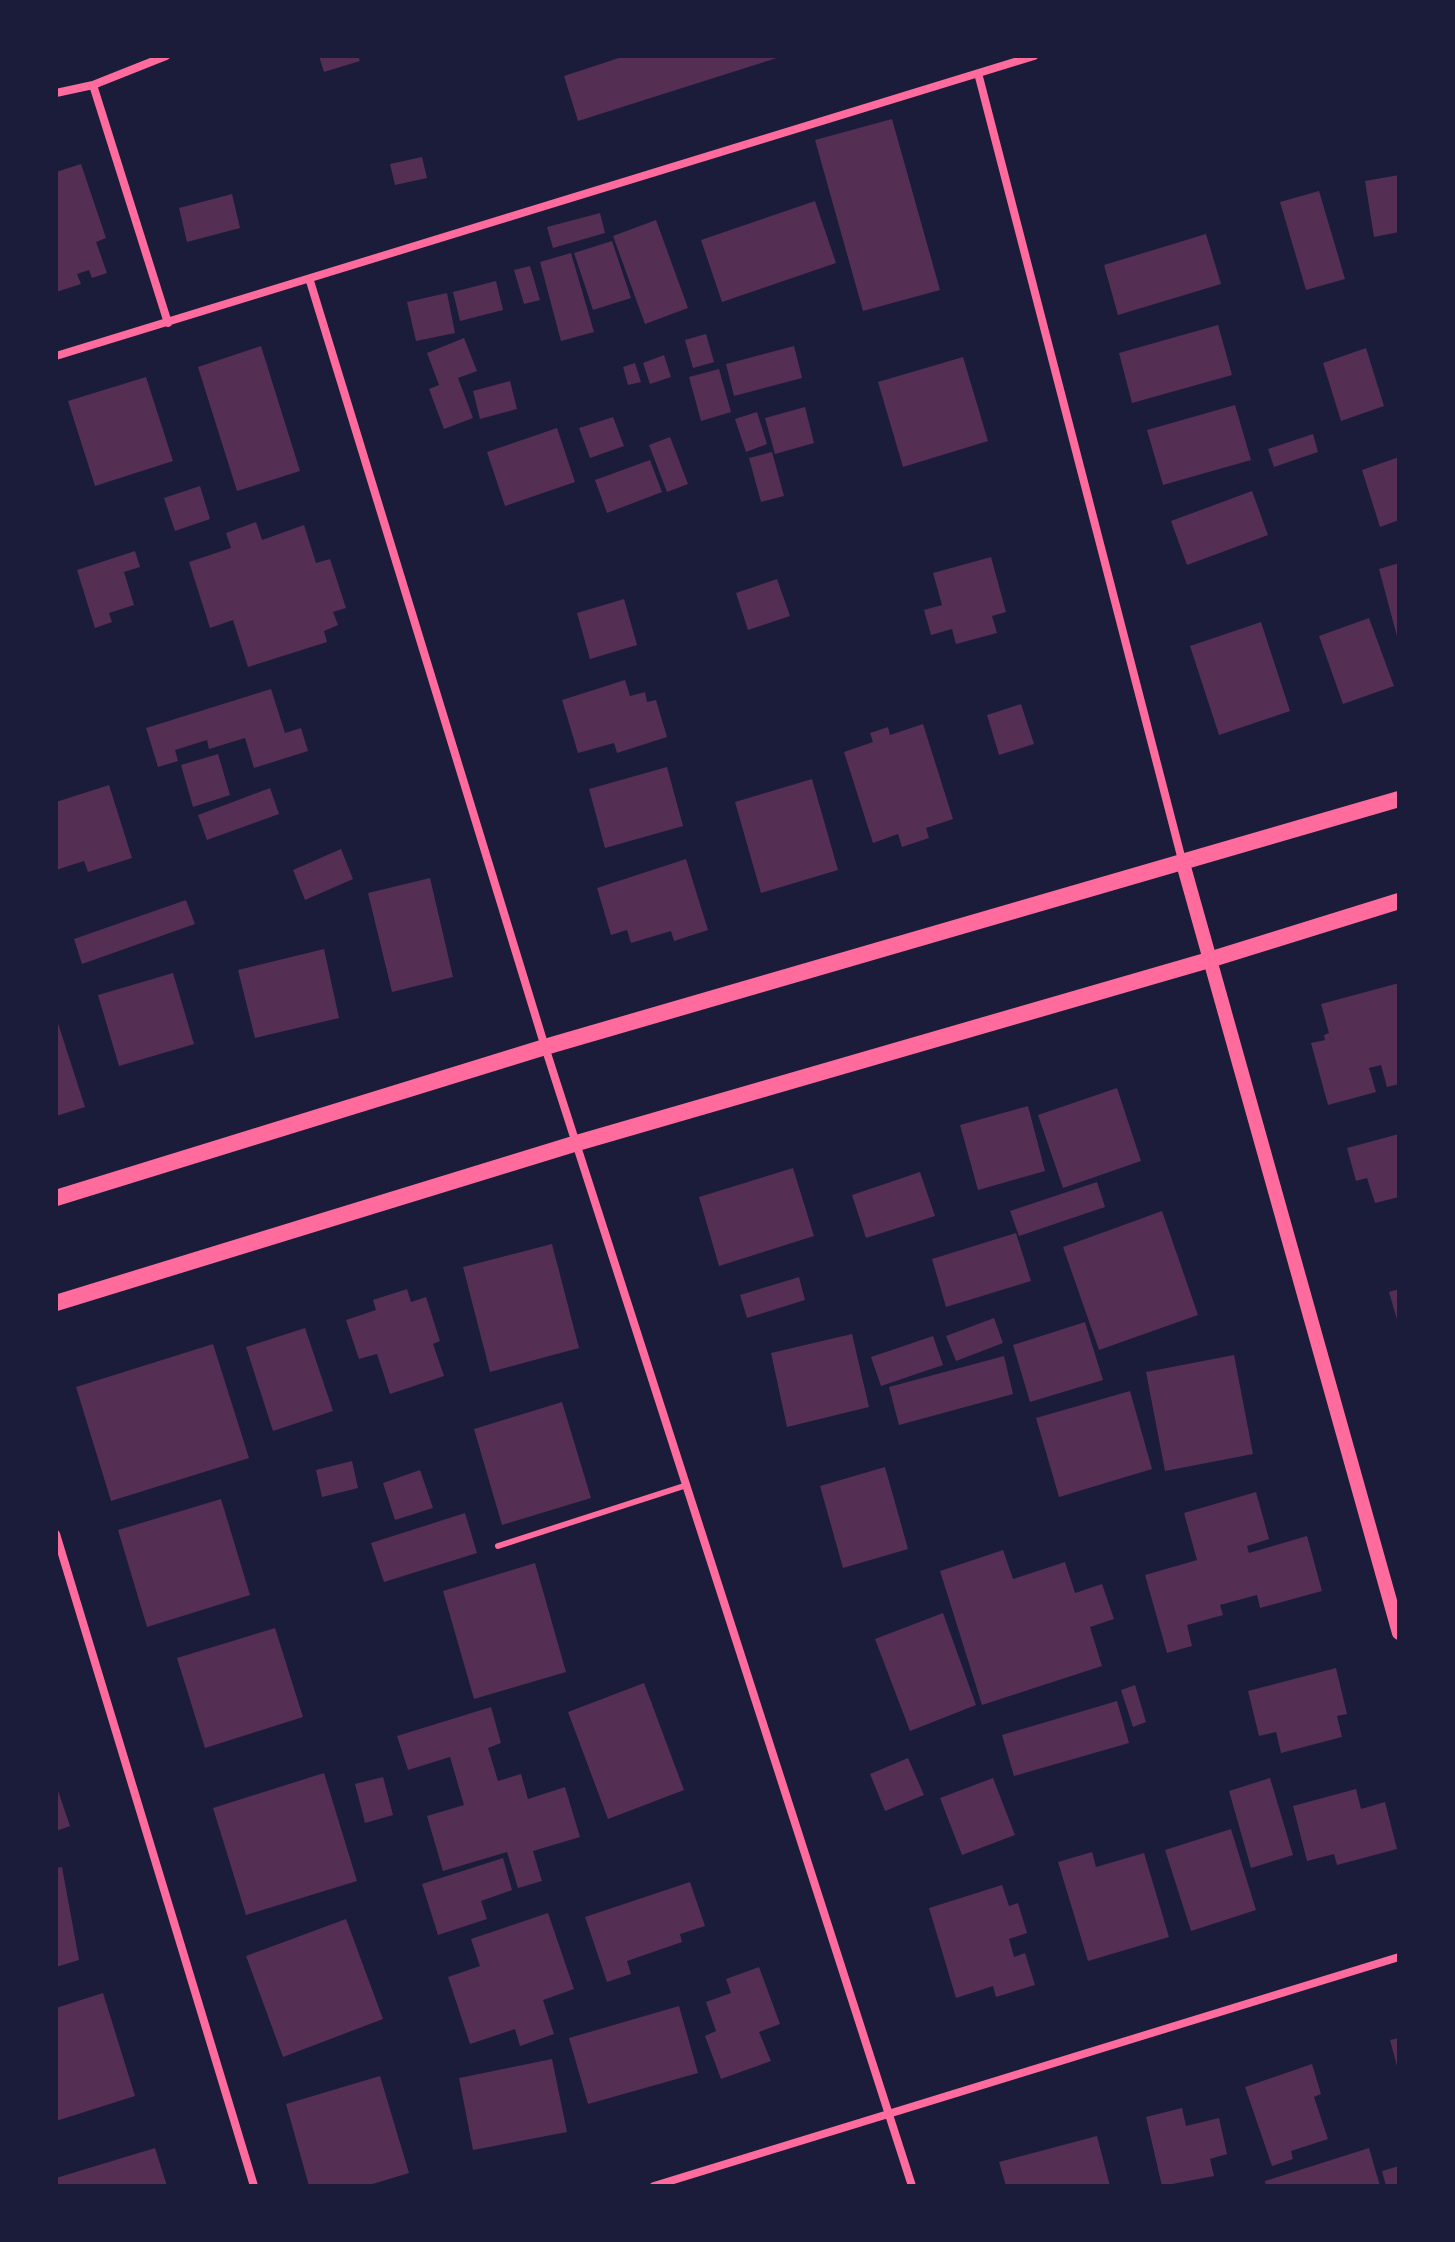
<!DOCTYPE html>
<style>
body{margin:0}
#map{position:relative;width:1455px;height:2242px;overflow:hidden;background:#1b1b3a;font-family:Figtree,sans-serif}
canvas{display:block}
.frame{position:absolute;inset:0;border:58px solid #1b1b3a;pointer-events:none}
</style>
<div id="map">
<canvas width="1455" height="2242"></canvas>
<div class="frame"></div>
</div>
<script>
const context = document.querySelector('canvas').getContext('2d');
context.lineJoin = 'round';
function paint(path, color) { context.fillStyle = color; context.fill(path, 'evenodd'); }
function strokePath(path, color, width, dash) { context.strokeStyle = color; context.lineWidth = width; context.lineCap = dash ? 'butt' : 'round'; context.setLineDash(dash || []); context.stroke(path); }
const building = new Path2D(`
 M 319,56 L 358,56 L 360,61 L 324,72 Z
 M 625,56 L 780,56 L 780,57 L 578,121 L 564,76 Z
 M 892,119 L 940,290 L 863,311 L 815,140 Z
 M 422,157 L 427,178 L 395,185 L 390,164 Z
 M 81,164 L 106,238 L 96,242 L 107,273 L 92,278 L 89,270 L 77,274 L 81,284 L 56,292 L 56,172 Z
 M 1399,175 L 1399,232 L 1374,237 L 1365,181 Z
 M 1319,191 L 1345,279 L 1306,290 L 1280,202 Z
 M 232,194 L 240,228 L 187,242 L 179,208 Z
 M 815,201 L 836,263 L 722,302 L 701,240 Z
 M 600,213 L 605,233 L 553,248 L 547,227 Z
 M 656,220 L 688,308 L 645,324 L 613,236 Z
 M 1206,234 L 1221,284 L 1118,315 L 1104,265 Z
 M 612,241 L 631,298 L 593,310 L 574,253 Z
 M 571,253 L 594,332 L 561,341 L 540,262 Z
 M 530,266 L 540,300 L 524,304 L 514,270 Z
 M 496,281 L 503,310 L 460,321 L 453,292 Z
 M 447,293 L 455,333 L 416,341 L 407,302 Z
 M 1218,325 L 1232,375 L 1132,403 L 1119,353 Z
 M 706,334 L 714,362 L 693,368 L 685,340 Z
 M 464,338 L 477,371 L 458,378 L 473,418 L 444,429 L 429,389 L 439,385 L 427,353 Z
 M 261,346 L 300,471 L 237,491 L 198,367 Z
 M 794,346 L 802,378 L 734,396 L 726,364 Z
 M 1366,348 L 1384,406 L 1341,421 L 1323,363 Z
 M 664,355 L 671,377 L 650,384 L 643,363 Z
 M 963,357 L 988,441 L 903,467 L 878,382 Z
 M 635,363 L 641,382 L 628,385 L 623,367 Z
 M 719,369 L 731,412 L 701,421 L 689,377 Z
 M 146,377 L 173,461 L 95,486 L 68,401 Z
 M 510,381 L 517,409 L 480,419 L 473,391 Z
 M 1235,405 L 1251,460 L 1163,485 L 1147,430 Z
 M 805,407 L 814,443 L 775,454 L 765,418 Z
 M 757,412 L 767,444 L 746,452 L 735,419 Z
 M 613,417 L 624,446 L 590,458 L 579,428 Z
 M 557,428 L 575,482 L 505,506 L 487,452 Z
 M 1313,434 L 1318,452 L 1274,467 L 1268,449 Z
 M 670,437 L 688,484 L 667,492 L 649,445 Z
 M 772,452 L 784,496 L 761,502 L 749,458 Z
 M 1399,457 L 1399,520 L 1380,527 L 1362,470 Z
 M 650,460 L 662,492 L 607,513 L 595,480 Z
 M 200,486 L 210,519 L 175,531 L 164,498 Z
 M 1252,491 L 1268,535 L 1187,565 L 1171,521 Z
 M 256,522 L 262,540 L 304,525 L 316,563 L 330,559 L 346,608 L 333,612 L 338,625 L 324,631 L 327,642 L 248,667 L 233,620 L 210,628 L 189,562 L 231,548 L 226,533 Z
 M 135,551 L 140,567 L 124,572 L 134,605 L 109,613 L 112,622 L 95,628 L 77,570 Z
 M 991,557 L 1006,612 L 992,616 L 997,633 L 956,644 L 952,629 L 931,635 L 924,610 L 942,605 L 933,573 Z
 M 1399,563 L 1399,640 L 1398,640 L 1379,569 Z
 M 777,579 L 790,616 L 748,630 L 736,593 Z
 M 624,599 L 637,645 L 590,659 L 577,613 Z
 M 1369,618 L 1394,686 L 1343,704 L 1319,636 Z
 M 1261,622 L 1290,711 L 1219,735 L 1190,646 Z
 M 625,680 L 630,696 L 645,692 L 647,702 L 656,700 L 667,737 L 617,753 L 614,743 L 578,753 L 562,700 Z
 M 271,689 L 285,733 L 301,728 L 308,751 L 254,768 L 245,738 L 209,749 L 207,740 L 175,750 L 178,761 L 158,767 L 146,728 Z
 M 1021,704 L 1034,744 L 999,755 L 987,715 Z
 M 923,724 L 953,819 L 926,828 L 929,838 L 902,847 L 898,834 L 873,843 L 844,752 L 873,742 L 870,733 L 888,727 L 890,735 Z
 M 218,754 L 230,795 L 193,807 L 181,765 Z
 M 667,767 L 683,826 L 605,848 L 589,789 Z
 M 812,779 L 838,870 L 761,893 L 735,802 Z
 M 109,785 L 132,858 L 88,872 L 84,861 L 56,870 L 56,802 Z
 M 270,788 L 279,814 L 207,840 L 198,815 Z
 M 341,849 L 353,879 L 305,900 L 293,870 Z
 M 686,859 L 708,930 L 674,941 L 671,931 L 631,943 L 627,930 L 611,935 L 597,888 Z
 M 430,878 L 453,977 L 392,992 L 368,893 Z
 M 186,900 L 195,924 L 82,964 L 74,939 Z
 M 324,949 L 339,1018 L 255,1038 L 238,970 Z
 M 173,973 L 194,1044 L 119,1066 L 98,995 Z
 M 1399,983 L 1399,1084 L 1387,1087 L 1381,1065 L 1369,1068 L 1376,1092 L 1328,1105 L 1311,1043 L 1325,1040 L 1324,1035 L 1329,1033 L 1321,1004 Z
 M 56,1017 L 85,1107 L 56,1116 Z
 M 1117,1088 L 1141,1161 L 1063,1188 L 1038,1115 Z
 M 1028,1106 L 1045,1171 L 978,1190 L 960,1125 Z
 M 1399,1134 L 1399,1197 L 1375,1203 L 1367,1178 L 1356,1181 L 1347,1148 Z
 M 793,1168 L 814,1236 L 719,1266 L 699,1197 Z
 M 920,1172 L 935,1216 L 866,1238 L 852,1195 Z
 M 1097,1182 L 1105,1207 L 1019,1236 L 1010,1211 Z
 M 1162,1211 L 1198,1315 L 1099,1350 L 1063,1247 Z
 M 1016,1233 L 1031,1281 L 946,1307 L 932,1259 Z
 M 552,1244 L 579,1348 L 490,1372 L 463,1267 Z
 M 799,1277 L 805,1300 L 747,1318 L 740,1295 Z
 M 407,1289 L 411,1302 L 426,1297 L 440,1341 L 433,1344 L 444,1376 L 390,1394 L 377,1354 L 359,1359 L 346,1320 L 376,1310 L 373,1300 Z
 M 1399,1289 L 1399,1323 L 1398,1323 L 1389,1292 Z
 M 994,1318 L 1003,1343 L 956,1361 L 946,1336 Z
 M 1085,1322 L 1103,1380 L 1030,1402 L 1013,1345 Z
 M 305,1328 L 333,1411 L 273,1431 L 246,1347 Z
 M 852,1334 L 869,1407 L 787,1427 L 771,1353 Z
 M 933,1336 L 943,1365 L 881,1386 L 871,1357 Z
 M 213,1344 L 249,1458 L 111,1501 L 76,1387 Z
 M 1234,1355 L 1253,1454 L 1165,1471 L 1146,1372 Z
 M 1004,1356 L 1013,1394 L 899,1425 L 889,1387 Z
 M 1130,1391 L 1152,1469 L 1059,1497 L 1036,1418 Z
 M 562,1402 L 591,1498 L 502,1525 L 474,1429 Z
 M 352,1461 L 358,1488 L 322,1497 L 316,1470 Z
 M 885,1467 L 908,1549 L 843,1568 L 820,1486 Z
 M 420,1470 L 433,1508 L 395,1520 L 383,1483 Z
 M 1256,1492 L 1269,1539 L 1247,1546 L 1249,1553 L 1307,1536 L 1322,1591 L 1260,1608 L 1257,1595 L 1220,1605 L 1223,1615 L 1187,1625 L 1192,1646 L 1167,1653 L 1145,1575 L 1197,1560 L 1184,1513 Z
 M 221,1499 L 250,1595 L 147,1627 L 118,1530 Z
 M 465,1513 L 477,1553 L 384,1582 L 371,1543 Z
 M 1003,1550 L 1013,1579 L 1065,1562 L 1075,1593 L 1102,1584 L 1114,1619 L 1090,1627 L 1102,1666 L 982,1705 L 940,1571 Z
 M 535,1563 L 566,1672 L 474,1699 L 443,1591 Z
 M 943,1613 L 976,1705 L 910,1731 L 875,1639 Z
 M 275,1628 L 303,1717 L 205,1748 L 177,1658 Z
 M 1336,1668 L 1347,1714 L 1337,1716 L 1342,1737 L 1281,1753 L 1276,1732 L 1259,1736 L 1248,1691 Z
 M 644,1683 L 684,1790 L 608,1819 L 568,1712 Z
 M 1135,1685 L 1146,1722 L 1133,1727 L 1121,1690 Z
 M 1117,1701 L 1129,1743 L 1014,1776 L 1002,1735 Z
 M 491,1707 L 501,1743 L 488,1748 L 498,1781 L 521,1774 L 528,1799 L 565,1787 L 580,1837 L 533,1851 L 542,1881 L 518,1888 L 507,1852 L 443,1871 L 427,1816 L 464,1805 L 450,1757 L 408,1770 L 397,1736 Z
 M 908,1758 L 924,1795 L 885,1811 L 870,1774 Z
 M 324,1773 L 357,1881 L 246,1915 L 213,1808 Z
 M 383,1777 L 393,1815 L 365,1823 L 355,1784 Z
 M 993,1778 L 1015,1835 L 962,1855 L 940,1798 Z
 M 1270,1778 L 1293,1855 L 1251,1868 L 1229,1791 Z
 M 56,1785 L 70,1826 L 56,1831 Z
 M 1356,1789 L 1361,1809 L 1385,1802 L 1397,1849 L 1337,1865 L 1334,1854 L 1307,1861 L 1293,1806 Z
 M 1231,1829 L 1256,1910 L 1191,1931 L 1165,1850 Z
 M 1092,1852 L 1096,1867 L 1144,1853 L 1169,1937 L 1088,1961 L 1058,1862 Z
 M 503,1858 L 512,1890 L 481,1901 L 487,1919 L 438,1935 L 422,1884 Z
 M 62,1867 L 79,1960 L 56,1967 L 56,1868 Z
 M 690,1882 L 705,1926 L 680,1934 L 682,1942 L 627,1961 L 631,1974 L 607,1982 L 585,1917 Z
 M 1002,1885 L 1009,1906 L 1018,1903 L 1027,1933 L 1009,1939 L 1014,1957 L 1025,1953 L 1035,1985 L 996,1997 L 993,1986 L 956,1998 L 929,1908 Z
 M 548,1913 L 574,1989 L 543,2000 L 554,2034 L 520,2046 L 515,2029 L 470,2044 L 448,1977 L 480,1966 L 471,1939 Z
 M 346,1919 L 383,2019 L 283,2057 L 246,1956 Z
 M 759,1967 L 780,2024 L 759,2032 L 771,2061 L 721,2079 L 705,2036 L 716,2031 L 706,2002 L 731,1993 L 726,1979 Z
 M 103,1993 L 135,2096 L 56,2121 L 56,2008 Z
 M 679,2006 L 698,2073 L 588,2104 L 569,2038 Z
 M 1399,2038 L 1399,2070 L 1398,2070 L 1390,2040 Z
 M 552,2059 L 567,2132 L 473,2150 L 459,2078 Z
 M 1312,2064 L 1321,2094 L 1314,2097 L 1328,2139 L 1291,2151 L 1293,2159 L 1272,2166 L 1245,2087 Z
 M 380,2076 L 409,2173 L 366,2186 L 309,2186 L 286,2104 Z
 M 1182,2108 L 1186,2126 L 1219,2118 L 1227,2154 L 1210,2159 L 1214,2176 L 1162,2186 L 1146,2117 Z
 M 1097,2136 L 1110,2186 L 1006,2186 L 999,2162 Z
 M 155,2148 L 167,2186 L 56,2186 L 56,2178 Z
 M 1369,2148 L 1380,2186 L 1266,2186 L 1265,2181 Z
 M 1399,2166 L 1399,2186 L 1386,2186 L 1382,2171 Z`);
const service = new Path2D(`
 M 498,1546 L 687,1485`);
const minor = new Path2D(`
 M 978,73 L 1182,860
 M 93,85 L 168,323
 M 56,93 L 93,85 L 166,56
 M 310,281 L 545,1047 L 912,2186
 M 56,356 L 1034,56
 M 56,1534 L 254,2186
 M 654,2186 L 1399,1957`);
const tertiary = new Path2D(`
 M 1182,860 L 1399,1633`);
const secondary = new Path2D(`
 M 56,1198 L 545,1047 L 1399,799
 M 56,1303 L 577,1143 L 1209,960 L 1399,901`);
paint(building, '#542f53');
strokePath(service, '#ff6b9d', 6);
strokePath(minor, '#ff6b9d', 8);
strokePath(tertiary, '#ff6b9d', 14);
strokePath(secondary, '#ff6b9d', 16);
</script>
